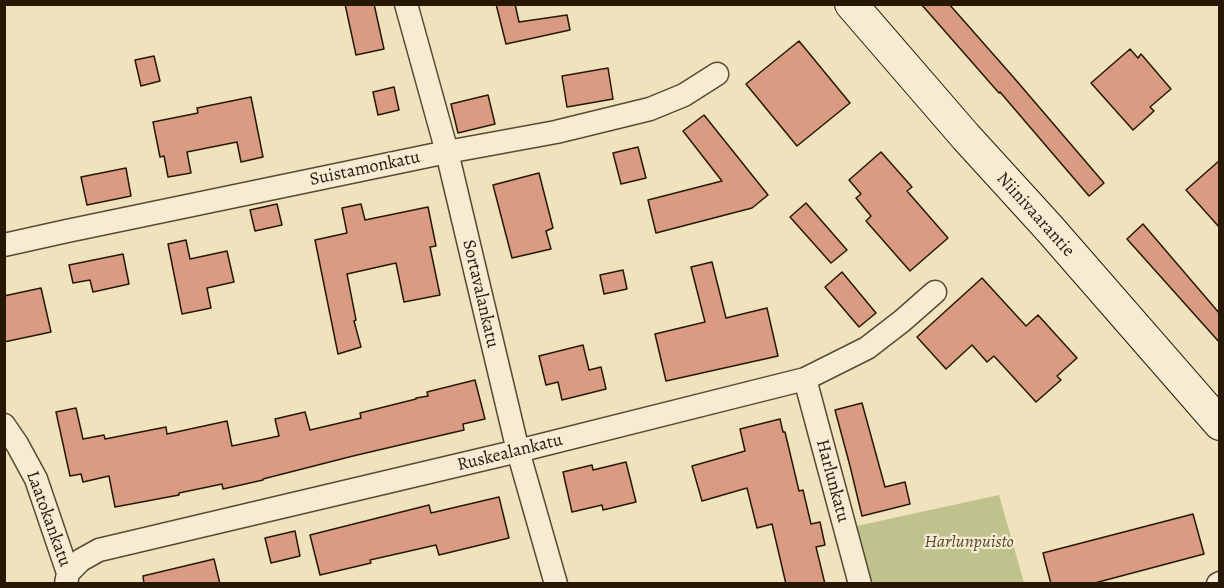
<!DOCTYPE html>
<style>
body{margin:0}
#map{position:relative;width:1224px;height:588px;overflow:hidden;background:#f0e2bc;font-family:Alegreya,serif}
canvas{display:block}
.frame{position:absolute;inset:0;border:6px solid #261805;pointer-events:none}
</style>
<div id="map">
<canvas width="1224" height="588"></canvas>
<div class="frame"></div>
</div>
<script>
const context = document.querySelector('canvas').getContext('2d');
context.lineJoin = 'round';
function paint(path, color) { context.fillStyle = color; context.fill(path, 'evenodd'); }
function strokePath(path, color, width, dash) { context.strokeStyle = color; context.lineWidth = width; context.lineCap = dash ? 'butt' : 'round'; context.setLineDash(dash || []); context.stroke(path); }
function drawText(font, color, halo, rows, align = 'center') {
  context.font = font + ' Alegreya,serif'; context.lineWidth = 4.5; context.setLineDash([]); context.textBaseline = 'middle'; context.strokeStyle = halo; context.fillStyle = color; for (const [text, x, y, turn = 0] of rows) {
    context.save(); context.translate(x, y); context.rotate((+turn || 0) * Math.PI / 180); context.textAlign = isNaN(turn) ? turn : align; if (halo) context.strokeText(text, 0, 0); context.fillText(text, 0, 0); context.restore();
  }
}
const green = new Path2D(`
 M 999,495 L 1024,583 L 867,583 L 852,527 Z`);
const building = new Path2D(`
 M 345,4 L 374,4 L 384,49 L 356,55 Z
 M 496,4 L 515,4 L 519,22 L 567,15 L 570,30 L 506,44 Z
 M 921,4 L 949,4 L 1015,79 L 1104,183 L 1089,196 L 1000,92 L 999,93 Z
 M 799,41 L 850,103 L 797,146 L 746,84 Z
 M 1130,49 L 1138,58 L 1141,54 L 1171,89 L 1150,107 L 1154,111 L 1133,130 L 1091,83 Z
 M 154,56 L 160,81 L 141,86 L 135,60 Z
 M 608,68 L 613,99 L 567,107 L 562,76 Z
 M 394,87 L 399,110 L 378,115 L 373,92 Z
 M 488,95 L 495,124 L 458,133 L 451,104 Z
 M 251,97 L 263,157 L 241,162 L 237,142 L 187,152 L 191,173 L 168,177 L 164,156 L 160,157 L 153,122 L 198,113 L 197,108 Z
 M 704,115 L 768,195 L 752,208 L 656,233 L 648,200 L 722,181 L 683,131 Z
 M 638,147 L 646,178 L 621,184 L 613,153 Z
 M 881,152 L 912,187 L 907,191 L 948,238 L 910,271 L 866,221 L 871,216 L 856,198 L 861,194 L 849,180 Z
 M 1220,160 L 1220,228 L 1186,190 Z
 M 126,168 L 131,196 L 87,205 L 81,177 Z
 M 539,173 L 553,228 L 546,231 L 551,249 L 512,258 L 493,185 Z
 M 806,203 L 847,250 L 831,263 L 790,217 Z
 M 277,204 L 282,225 L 255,231 L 250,210 Z
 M 361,204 L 365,220 L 428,207 L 436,246 L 430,247 L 440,295 L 404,302 L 396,263 L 347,274 L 356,320 L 354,321 L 361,347 L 338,354 L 315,240 L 347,233 L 342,208 Z
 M 1143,224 L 1220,314 L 1220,343 L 1127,239 Z
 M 186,240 L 190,259 L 227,251 L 234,282 L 207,288 L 211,308 L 182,314 L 168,244 Z
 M 123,254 L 129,284 L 93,292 L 90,280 L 73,283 L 69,265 Z
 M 712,262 L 726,318 L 767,308 L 778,356 L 666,381 L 655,334 L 705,322 L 691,267 Z
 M 623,270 L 627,289 L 604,294 L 600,275 Z
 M 842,272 L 876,313 L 859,327 L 825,287 Z
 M 982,278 L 1026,326 L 1038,315 L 1077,358 L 1057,376 L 1061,380 L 1036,402 L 994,356 L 987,362 L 972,345 L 946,369 L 917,337 Z
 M 41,288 L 51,332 L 4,342 L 4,296 Z
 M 583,345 L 589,370 L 601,367 L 606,389 L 562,400 L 558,382 L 546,385 L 539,356 Z
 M 475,380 L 485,419 L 463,424 L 464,430 L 353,456 L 263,479 L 263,480 L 223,489 L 222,484 L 179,493 L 179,495 L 115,507 L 109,476 L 83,482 L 81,474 L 70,476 L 56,412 L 76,408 L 83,439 L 104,435 L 105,439 L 166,427 L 167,434 L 227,421 L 232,446 L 279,436 L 275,419 L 305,412 L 310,430 L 361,418 L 360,413 L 416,399 L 416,398 L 428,396 L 427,392 Z
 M 862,403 L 885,487 L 905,482 L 910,504 L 862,516 L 850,466 L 835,410 Z
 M 780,419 L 783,432 L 785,432 L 799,491 L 803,490 L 811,524 L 820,522 L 825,545 L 816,547 L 825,584 L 786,584 L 772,524 L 757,528 L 747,488 L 702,501 L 692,466 L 745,451 L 740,429 Z
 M 626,462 L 636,502 L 603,510 L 602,505 L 572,512 L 563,472 L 592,465 L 593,470 Z
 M 499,497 L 509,538 L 439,555 L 436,545 L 370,560 L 371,563 L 320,575 L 310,535 L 429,505 L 431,513 Z
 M 1193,514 L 1204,554 L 1091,584 L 1051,584 L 1043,553 Z
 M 295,531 L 300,556 L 271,563 L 265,538 Z
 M 214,559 L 220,584 L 144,584 L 143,576 Z`);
const street = new Path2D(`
 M 406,4 L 447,152 L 518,451 L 556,584
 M 4,245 L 67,231 L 447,152 L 556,132 L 650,109 L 684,95 L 717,74
 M 805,379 L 860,584
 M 4,425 L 17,444 L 36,479 L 68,573 L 66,584
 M 68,573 L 81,560 L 99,550 L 518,451 L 805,379 L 867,348 L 902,321 L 935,292
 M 1218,584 L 1220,583`);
const secondary = new Path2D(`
 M 851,4 L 966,137 L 1049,228 L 1220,424`);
const streetNames = [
 ["Suistamonkatu",365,169,-12],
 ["Niinivaarantie",1035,215,48],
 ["Sortavalankatu",480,294,77],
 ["Ruskealankatu",510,453,-14],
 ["Harlunkatu",832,481,75],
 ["Laatokankatu",48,519,70]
];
const parkNames = [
 ["Harlunpuisto",969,543]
];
paint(green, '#bfc28d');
paint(building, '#d99c83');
strokePath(building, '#261805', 1.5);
strokePath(street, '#584a33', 25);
strokePath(secondary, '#261805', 34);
strokePath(street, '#f5ecd3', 22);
strokePath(secondary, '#f5ecd3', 32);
drawText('18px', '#261805', '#f5ecd3', streetNames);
drawText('italic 18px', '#544b2e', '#f5ecd3', parkNames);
</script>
